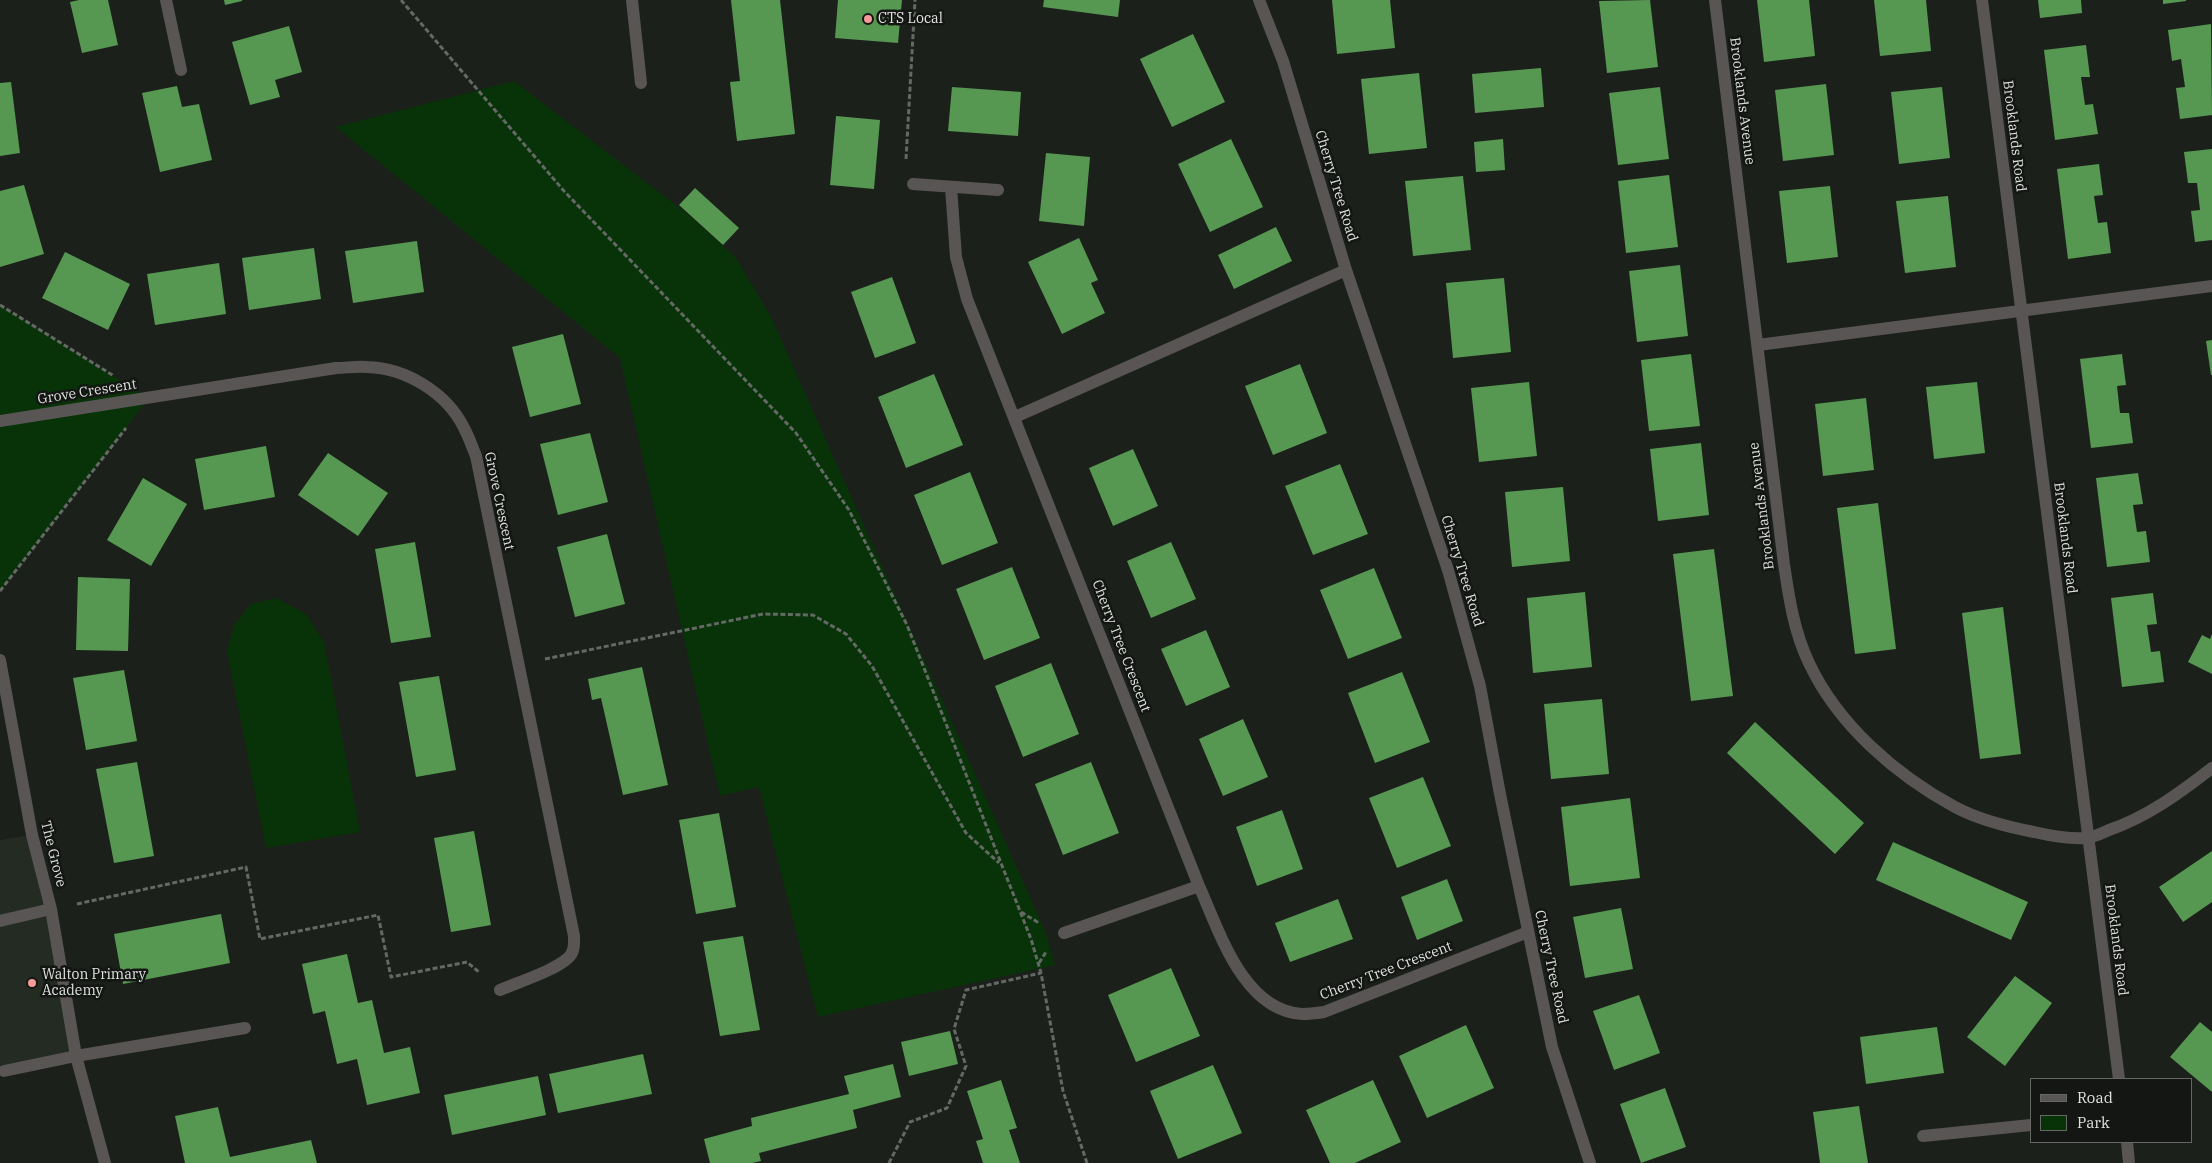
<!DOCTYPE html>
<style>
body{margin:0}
#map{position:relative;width:2212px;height:1163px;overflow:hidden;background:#1c201b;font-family:"IBM Plex Serif",serif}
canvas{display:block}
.legend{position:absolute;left:2030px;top:1078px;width:162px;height:65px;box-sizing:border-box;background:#131612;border:1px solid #646764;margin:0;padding:6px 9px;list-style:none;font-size:15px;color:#dee1de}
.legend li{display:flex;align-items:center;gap:10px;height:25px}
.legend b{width:25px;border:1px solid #646764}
</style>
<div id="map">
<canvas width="2212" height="1163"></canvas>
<ul class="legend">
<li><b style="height:6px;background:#595555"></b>Road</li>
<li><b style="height:14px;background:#083308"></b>Park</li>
</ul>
</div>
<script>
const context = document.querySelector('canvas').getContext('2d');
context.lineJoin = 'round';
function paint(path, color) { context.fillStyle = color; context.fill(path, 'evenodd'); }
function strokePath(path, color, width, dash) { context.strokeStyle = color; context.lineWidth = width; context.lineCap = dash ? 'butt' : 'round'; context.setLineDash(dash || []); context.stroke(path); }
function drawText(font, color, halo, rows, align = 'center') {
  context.font = font + ' "IBM Plex Serif",serif'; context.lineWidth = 5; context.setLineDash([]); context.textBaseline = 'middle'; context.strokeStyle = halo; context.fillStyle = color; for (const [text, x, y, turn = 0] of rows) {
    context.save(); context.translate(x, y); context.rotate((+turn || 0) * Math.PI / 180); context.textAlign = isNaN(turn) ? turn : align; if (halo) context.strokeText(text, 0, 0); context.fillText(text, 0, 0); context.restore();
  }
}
const built = new Path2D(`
 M 32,835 L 76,1056 L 0,1066 L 0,840 Z`);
const green = new Path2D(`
 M 514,81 L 690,216 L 736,258 L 771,317 L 1046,933 L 1055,965 L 818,1017 L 759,787 L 720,796 L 620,358 L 336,127 Z
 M 0,305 L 149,398 L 0,591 Z
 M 276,598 L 306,614 L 324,642 L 360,832 L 266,848 L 227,651 L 234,625 L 251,604 Z`);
const building = new Path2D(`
 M 79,0 L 108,0 L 118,45 L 82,53 L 70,2 Z
 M 224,0 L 242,0 L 242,1 L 225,5 Z
 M 731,0 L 780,0 L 795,134 L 737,141 L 730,82 L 740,81 Z
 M 838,0 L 902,0 L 898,43 L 835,38 Z
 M 1044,0 L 1120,0 L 1118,17 L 1043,7 Z
 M 1332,0 L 1390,0 L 1395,48 L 1337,54 Z
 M 1650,0 L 1658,67 L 1607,73 L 1599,1 Z
 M 1757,0 L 1809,0 L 1815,56 L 1764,62 Z
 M 1874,0 L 1926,0 L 1931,51 L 1880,56 Z
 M 2038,0 L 2081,0 L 2082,13 L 2040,18 Z
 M 2163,0 L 2186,0 L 2186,1 L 2163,4 Z
 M 2211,24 L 2212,115 L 2180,119 L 2176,88 L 2185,87 L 2181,59 L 2172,61 L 2168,30 Z
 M 289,26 L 302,72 L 275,80 L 280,97 L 250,105 L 232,42 Z
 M 1193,34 L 1225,102 L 1172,127 L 1140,59 Z
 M 2086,45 L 2090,77 L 2081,77 L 2085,105 L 2093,104 L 2098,134 L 2055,140 L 2044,50 Z
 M 1541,68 L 1544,107 L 1475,113 L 1472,74 Z
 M 1419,73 L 1427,148 L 1369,154 L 1361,79 Z
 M 11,82 L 20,153 L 0,156 L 0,83 Z
 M 1826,84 L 1834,155 L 1783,161 L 1775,90 Z
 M 177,86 L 182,107 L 199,104 L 212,160 L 160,172 L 142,93 Z
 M 952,87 L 1021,92 L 1018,136 L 948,131 Z
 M 1660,87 L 1669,159 L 1618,165 L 1609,93 Z
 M 1942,87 L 1950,158 L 1899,164 L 1891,92 Z
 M 836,116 L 880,120 L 874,189 L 830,185 Z
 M 1231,139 L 1263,207 L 1210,232 L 1178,164 Z
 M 1503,139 L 1505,170 L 1476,172 L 1474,142 Z
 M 2212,149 L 2212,240 L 2195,242 L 2191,211 L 2200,210 L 2197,183 L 2188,183 L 2184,152 Z
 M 1046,153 L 1090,157 L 1084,226 L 1039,221 Z
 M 2099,164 L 2103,195 L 2094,196 L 2098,223 L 2107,222 L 2111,253 L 2068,259 L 2057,169 Z
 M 1669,175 L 1678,247 L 1626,253 L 1618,181 Z
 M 1463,176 L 1471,250 L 1413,256 L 1405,181 Z
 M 24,185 L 44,254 L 0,267 L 0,191 Z
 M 1830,186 L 1838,257 L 1787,263 L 1779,191 Z
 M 695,188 L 739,228 L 723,245 L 679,205 Z
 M 1948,196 L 1956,267 L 1905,273 L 1896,201 Z
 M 1276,227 L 1292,261 L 1234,289 L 1218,255 Z
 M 1079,238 L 1098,280 L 1091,283 L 1105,313 L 1062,334 L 1028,262 Z
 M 417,241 L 424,292 L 353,303 L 345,251 Z
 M 314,248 L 321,299 L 249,310 L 242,258 Z
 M 65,252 L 130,284 L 108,330 L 42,298 Z
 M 219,263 L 226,314 L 155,325 L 147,274 Z
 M 1680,265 L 1688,336 L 1637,342 L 1629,271 Z
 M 892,277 L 916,343 L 875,358 L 851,292 Z
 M 1504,278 L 1511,352 L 1453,358 L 1446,283 Z
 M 563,334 L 581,404 L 530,417 L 512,347 Z
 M 2212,340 L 2212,375 L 2211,375 L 2206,341 Z
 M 1691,354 L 1700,426 L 1649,431 L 1641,360 Z
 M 2122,354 L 2126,385 L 2117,386 L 2120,413 L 2129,413 L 2133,443 L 2091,448 L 2080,359 Z
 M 1300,364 L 1327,433 L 1273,455 L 1245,386 Z
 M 934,374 L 963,445 L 906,468 L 878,397 Z
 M 1529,382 L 1537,456 L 1479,462 L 1471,388 Z
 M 1977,382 L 1985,453 L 1934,459 L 1926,387 Z
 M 1866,398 L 1874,470 L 1823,476 L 1815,404 Z
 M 590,433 L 608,502 L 558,515 L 540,444 Z
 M 1701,443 L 1709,515 L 1658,521 L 1650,449 Z
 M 266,446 L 275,497 L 204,510 L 195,459 Z
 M 1133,449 L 1158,506 L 1113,526 L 1089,468 Z
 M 328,453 L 388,493 L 358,536 L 298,495 Z
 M 1340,464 L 1368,534 L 1313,555 L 1285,486 Z
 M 970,472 L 998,543 L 942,565 L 914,495 Z
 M 2138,473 L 2143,504 L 2133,505 L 2137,532 L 2146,531 L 2150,562 L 2107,567 L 2096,478 Z
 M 143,478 L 187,504 L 151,566 L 107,540 Z
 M 1563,487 L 1570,561 L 1512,567 L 1505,492 Z
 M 1878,503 L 1896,649 L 1855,654 L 1837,508 Z
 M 607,534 L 625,604 L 575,617 L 557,547 Z
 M 415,542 L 431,637 L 391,643 L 375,549 Z
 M 1171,542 L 1196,599 L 1151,618 L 1127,561 Z
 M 1714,549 L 1733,696 L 1691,701 L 1673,554 Z
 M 1012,567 L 1040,638 L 984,660 L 956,589 Z
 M 1374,568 L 1402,638 L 1348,659 L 1320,590 Z
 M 78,577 L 130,579 L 128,651 L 76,650 Z
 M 1585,592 L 1592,667 L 1533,673 L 1527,598 Z
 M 2153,593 L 2157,624 L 2147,625 L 2151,652 L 2160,651 L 2164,682 L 2122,687 L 2111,598 Z
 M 2003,607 L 2021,754 L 1980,759 L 1962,613 Z
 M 1206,630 L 1230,687 L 1186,706 L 1161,649 Z
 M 2212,634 L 2212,674 L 2188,662 L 2202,635 L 2210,639 Z
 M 1051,663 L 1079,734 L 1023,757 L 995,686 Z
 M 642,667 L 668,785 L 623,795 L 601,698 L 592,700 L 588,679 Z
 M 124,670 L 137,741 L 86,750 L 73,678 Z
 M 1402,672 L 1430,742 L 1375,763 L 1348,693 Z
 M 439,676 L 456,770 L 416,777 L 399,682 Z
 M 1602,699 L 1609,774 L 1551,779 L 1544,704 Z
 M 1243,719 L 1268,777 L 1223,796 L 1199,739 Z
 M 1755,722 L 1864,823 L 1835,854 L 1727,753 Z
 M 137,762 L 154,856 L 114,863 L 96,769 Z
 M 1091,762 L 1119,833 L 1063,855 L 1035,784 Z
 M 1423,777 L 1451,846 L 1397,868 L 1369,798 Z
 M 1630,798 L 1640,878 L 1570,886 L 1561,807 Z
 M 1282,810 L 1303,869 L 1257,886 L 1236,827 Z
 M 719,813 L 736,907 L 696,914 L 679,820 Z
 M 474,831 L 491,925 L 451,932 L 434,838 Z
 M 1893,842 L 2028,902 L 2011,940 L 1876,880 Z
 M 2212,851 L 2212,902 L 2183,922 L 2159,887 Z
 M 1447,879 L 1463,921 L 1417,940 L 1401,897 Z
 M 1338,899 L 1353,939 L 1290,962 L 1275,923 Z
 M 1621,908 L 1633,969 L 1585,978 L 1573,917 Z
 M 221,914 L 230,963 L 123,984 L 114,934 Z
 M 743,936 L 760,1030 L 720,1036 L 703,942 Z
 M 347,954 L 358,1003 L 372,1000 L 384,1053 L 410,1047 L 420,1093 L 367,1105 L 357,1059 L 337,1064 L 325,1011 L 313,1014 L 302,964 Z
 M 1171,968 L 1200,1036 L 1136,1062 L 1108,995 Z
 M 2015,976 L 2052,1003 L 2005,1066 L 1967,1037 Z
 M 1639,995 L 1660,1053 L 1614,1070 L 1593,1011 Z
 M 2200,1022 L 2212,1032 L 2212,1092 L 2170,1057 Z
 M 1466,1025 L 1494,1088 L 1427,1118 L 1399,1056 Z
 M 1937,1027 L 1944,1073 L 1866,1084 L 1860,1037 Z
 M 950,1031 L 958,1064 L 909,1076 L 901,1042 Z
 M 643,1054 L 652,1094 L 558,1113 L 549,1074 Z
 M 893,1064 L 901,1097 L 853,1110 L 857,1128 L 759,1153 L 761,1161 L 752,1163 L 710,1163 L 704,1139 L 752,1126 L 751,1118 L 849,1094 L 844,1076 Z
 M 1213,1065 L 1242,1133 L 1178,1159 L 1150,1091 Z
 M 538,1076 L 546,1115 L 452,1135 L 444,1095 Z
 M 1001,1080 L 1017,1128 L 1009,1130 L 1020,1163 L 983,1163 L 976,1141 L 983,1139 L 967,1091 Z
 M 1373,1080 L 1401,1142 L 1355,1163 L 1330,1163 L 1306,1110 Z
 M 1665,1088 L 1686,1147 L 1641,1163 L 1620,1104 Z
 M 1859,1106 L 1868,1163 L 1820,1163 L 1813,1112 Z
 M 218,1107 L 230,1157 L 311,1140 L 317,1163 L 185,1163 L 175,1116 Z`);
const path = new Path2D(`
 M 401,0 L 564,191 L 796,433 L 849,510 L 907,625 L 1031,939 L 1041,973 L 1063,1091 L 1087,1163
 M 906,159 L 915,0
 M 0,305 L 114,376
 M 0,591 L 126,428
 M 545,659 L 763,614 L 813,615 L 846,634 L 872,666 L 966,833 L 999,863
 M 77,904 L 246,867 L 260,939 L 378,915 L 391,977 L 467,962 L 480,973
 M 1021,912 L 1039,923
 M 1039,963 L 1046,952
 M 889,1163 L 910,1122 L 947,1108 L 966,1066 L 954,1029 L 966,990 L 1041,973`);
const minor = new Path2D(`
 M 166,0 L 181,70
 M 632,0 L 641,83
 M 1259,0 L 1283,61 L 1346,270 L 1448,570 L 1480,686 L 1500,794 L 1552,1047 L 1590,1163
 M 1715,0 L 1784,564 C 1789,598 1794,632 1809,663 C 1838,725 1896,775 1955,807 C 1979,820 2008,827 2034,832 C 2051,836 2070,839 2087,838 C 2094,837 2102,833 2109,830 C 2147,817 2180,793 2212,768
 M 1982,0 L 2119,1079
 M 913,184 L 998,190
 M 951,187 L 956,257 L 967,299 L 1199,886 C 1219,930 1243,1011 1302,1014 C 1309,1014 1317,1013 1324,1012 L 1528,932
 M 1758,345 L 2212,286
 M 1015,417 L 1346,270
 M 0,421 L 336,368 C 346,368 357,366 367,367 C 406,368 447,393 464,428 C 469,437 472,447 476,456 L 574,936 C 574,943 575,952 568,958 C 554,971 518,982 500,990
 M 0,660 L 32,835 L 51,909 L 76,1056 L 105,1163
 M 0,921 L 51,909
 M 1064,933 L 1199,886
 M 4,1071 L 76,1056 L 245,1028
 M 1923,1136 L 2031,1125
 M 2127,1142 L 2129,1163`);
const markers = [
 [868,19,5,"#f59b9a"],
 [32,983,5,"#f59b9a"]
];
const poiNames = [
 ["CTS Local",878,19],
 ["Walton Primary",42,975],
 ["Academy",42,991]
];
const streetNames = [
 ["Brooklands Avenue",1742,101,83],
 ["Brooklands Road",2014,136,83],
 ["Cherry Tree Road",1336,186,73],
 ["Grove Crescent",87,392,-9],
 ["Grove Crescent",499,501,78],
 ["Brooklands Avenue",1762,506,-97],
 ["Brooklands Road",2065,538,83],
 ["Cherry Tree Road",1462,571,73],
 ["Cherry Tree Crescent",1121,646,69],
 ["The Grove",53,854,76],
 ["Brooklands Road",2116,940,83],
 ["Cherry Tree Road",1551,967,78],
 ["Cherry Tree Crescent",1386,971,-21]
];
paint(built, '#232b22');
paint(green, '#083308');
paint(building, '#569852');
strokePath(path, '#656965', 3, [5, 2.5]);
strokePath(minor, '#595555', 12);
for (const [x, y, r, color] of markers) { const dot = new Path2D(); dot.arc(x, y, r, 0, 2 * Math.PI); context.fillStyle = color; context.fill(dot); strokePath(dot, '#131612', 2); }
drawText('14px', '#dee1de', '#131612', poiNames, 'left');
drawText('14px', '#dee1de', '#131612', streetNames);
</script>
